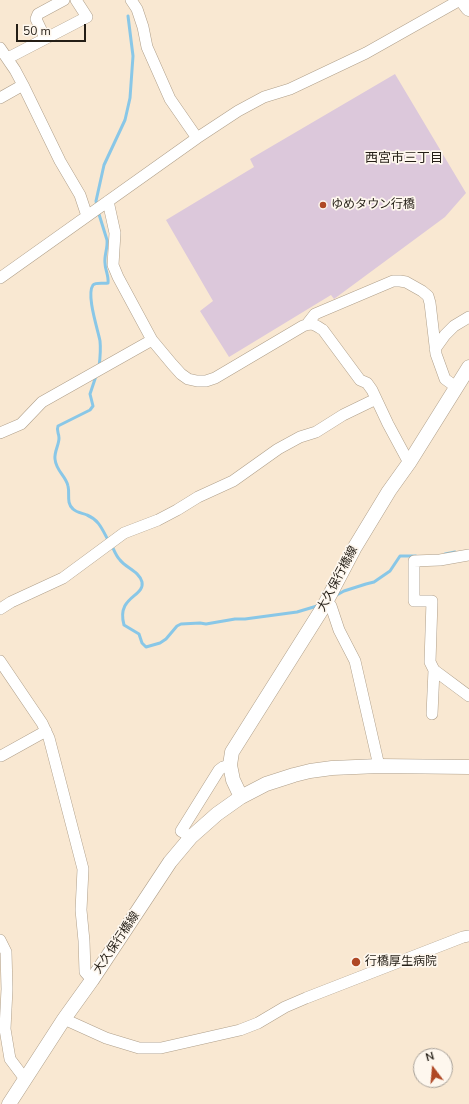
<!DOCTYPE html>
<meta charset="utf-8">
<style>
body{margin:0}
#map{position:relative;width:469px;height:1104px;overflow:hidden;background:#f9e8d2;font-family:"Nunito Sans",sans-serif}
canvas{display:block}
.north{position:absolute;left:413px;top:1048px;width:40px;height:40px;box-sizing:border-box;background:#fef7ee;border:1px solid #a7a098;border-radius:50%;rotate:344deg;font-size:11px;font-weight:700;line-height:16px;text-align:center;color:#241e16}
.north::after{content:'';display:block;margin:auto;width:14px;height:18px;background:#af4825;clip-path:polygon(50% 0,100% 100%,50% 72%,0 100%)}
.scale{position:absolute;left:16px;top:24px;width:70px;height:18px;box-sizing:border-box;border:2px solid #241e16;border-top:0;padding-left:5px;font-size:12px;line-height:14px;white-space:nowrap;color:#241e16;-webkit-text-stroke:3px #fef7ee;paint-order:stroke}
</style>
<div id="map">
<canvas width="469" height="1104"></canvas>
<div class="north">N</div>
<div class="scale">50 m</div>
</div>
<script>
const context = document.querySelector('canvas').getContext('2d');
context.lineJoin = 'round';
function strokePath(path, color, width, dash) { context.strokeStyle = color; context.lineWidth = width; context.lineCap = dash ? 'butt' : 'round'; context.setLineDash(dash || []); context.stroke(path); }
function paint(path, color) { context.fillStyle = color; context.fill(path, 'evenodd'); }
function drawText(font, color, halo, rows, align = 'center') {
  context.font = font + ' "Nunito Sans","Noto Sans JP",sans-serif'; context.lineWidth = 3.5; context.setLineDash([]); context.textBaseline = 'middle'; context.strokeStyle = halo; context.fillStyle = color; for (const [text, x, y, turn = 0] of rows) {
    context.save(); context.translate(x, y); context.rotate((+turn || 0) * Math.PI / 180); context.textAlign = isNaN(turn) ? turn : align; if (halo) context.strokeText(text, 0, 0); context.fillText(text, 0, 0); context.restore();
  }
}
const stream = new Path2D(`
 M 97,206 L 96,201 L 104,165 L 125,120 L 130,98 L 133,56 L 128,16
 M 98,211 L 107,240 C 108,248 104,255 105,263 C 105,270 109,276 108,283 C 104,284 96,282 93,285 C 86,295 98,330 100,341 C 101,350 100,359 99,367
 M 96,376 L 90,394 L 93,406 L 90,410 L 58,426 C 56,431 59,433 59,438 C 59,445 54,452 55,459 C 56,471 66,476 68,486 C 70,494 66,503 73,509 C 77,513 83,513 87,515 C 99,520 102,529 108,540
 M 112,546 C 114,550 116,556 120,560 C 126,568 139,571 142,582 C 145,597 116,596 124,625 L 139,634 L 142,643 L 146,647 L 160,643 L 166,639 L 177,626 L 181,624 L 200,623 L 206,624 L 235,619 L 245,619 L 297,612 L 317,606
 M 445,554 L 455,552
 M 335,596 L 344,591 L 366,584 L 374,582 L 390,571 L 400,556 L 416,556`);
const building = new Path2D(`
 M 395,74 L 466,193 L 445,217 L 334,299 L 331,295 L 229,357 L 200,311 L 213,301 L 166,220 L 254,167 L 250,159 Z`);
const minor = new Path2D(`
 M 131,0 L 137,9 L 143,27 L 147,47 L 170,99 L 197,138
 M 45,38 L 36,19 L 38,14 L 64,0
 M 0,48 L 15,70 L 23,85 L 60,161 L 80,195 L 87,216
 M 8,58 L 87,17 L 76,0
 M 0,98 L 23,85
 M 108,201 L 115,233 L 113,265 L 118,277 L 152,340 L 172,364 L 181,374 L 188,379 L 197,381 L 206,381 L 215,378 L 303,326 C 312,322 315,325 323,330 L 360,380 L 367,383 L 372,390 L 388,424 L 409,463
 M 0,278 L 197,138 L 238,111 L 264,97 L 290,89 L 366,53 L 460,0
 M 308,323 L 315,314 L 393,281 L 400,281 L 406,282 L 422,291 L 428,296 L 430,303 L 436,354 L 445,379 L 456,387
 M 435,349 L 445,335 L 454,326 L 469,317
 M 0,433 L 21,424 L 42,402 L 152,340
 M 469,555 L 440,560 L 414,561 L 414,601 L 432,601 L 430,662 L 434,670 L 469,696
 M 324,606 L 331,606 L 339,630 L 355,661 L 379,766
 M 0,609 L 11,602 L 63,578 L 124,533 L 158,520 L 177,510 L 198,497 L 233,481 L 278,449 L 300,437 L 316,432 L 343,415 L 376,399
 M 0,661 L 42,723 L 49,738 L 83,869 L 81,910 L 84,941 L 85,972 L 92,980
 M 432,714 L 434,670
 M 1,756 L 46,731
 M 191,837 L 181,831 L 219,770 L 223,767 L 230,765
 M 0,940 L 6,952 L 7,989 L 5,1029 L 10,1059 L 25,1079
 M 64,1019 L 106,1038 L 139,1048 L 161,1048 L 240,1030 L 258,1023 L 285,1007 L 306,998 L 463,937 L 469,936`);
const major = new Path2D(`
 M 241,797 L 233,780 L 230,765 L 232,752 L 324,606 L 355,547 L 389,491 L 409,463 L 469,367
 M 9,1104 L 64,1019 L 92,980 L 170,862 L 191,837 L 217,814 L 241,797 L 266,784 L 294,775 L 310,771 L 332,768 L 379,766 L 469,767`);
const highway = new Path2D(`
 M 463,0 L 469,8`);
const markers = [
 [323,205,4,"#af4825"],
 [356,962,5,"#af4825"]
];
const poiNames = [
 ["ゆめタウン行橋",331,205],
 ["行橋厚生病院",365,962]
];
const streetNames = [
 ["大久保行橋線",338,579,-62],
 ["大久保行橋線",117,943,-56]
];
const neighbourhoodNames = [
 ["西宮市三丁目",404,159]
];
strokePath(stream, '#89c7e7', 3);
paint(building, '#dcc8db');
strokePath(minor, '#af9f8a', 12);
strokePath(major, '#af9f8a', 15);
strokePath(highway, '#af9f8a', 17);
strokePath(minor, '#fff', 11);
strokePath(major, '#fff', 14);
strokePath(highway, '#fff', 16);
for (const [x, y, r, color] of markers) { const dot = new Path2D(); dot.arc(x, y, r, 0, 2 * Math.PI); context.fillStyle = color; context.fill(dot); strokePath(dot, '#fef7ee', 1.5); }
drawText('12px', '#241e16', '#fef7ee', poiNames, 'left');
drawText('12px', '#241e16', '#fef7ee', streetNames);
drawText('13px', '#241e16', '#fef7ee', neighbourhoodNames);
</script>
